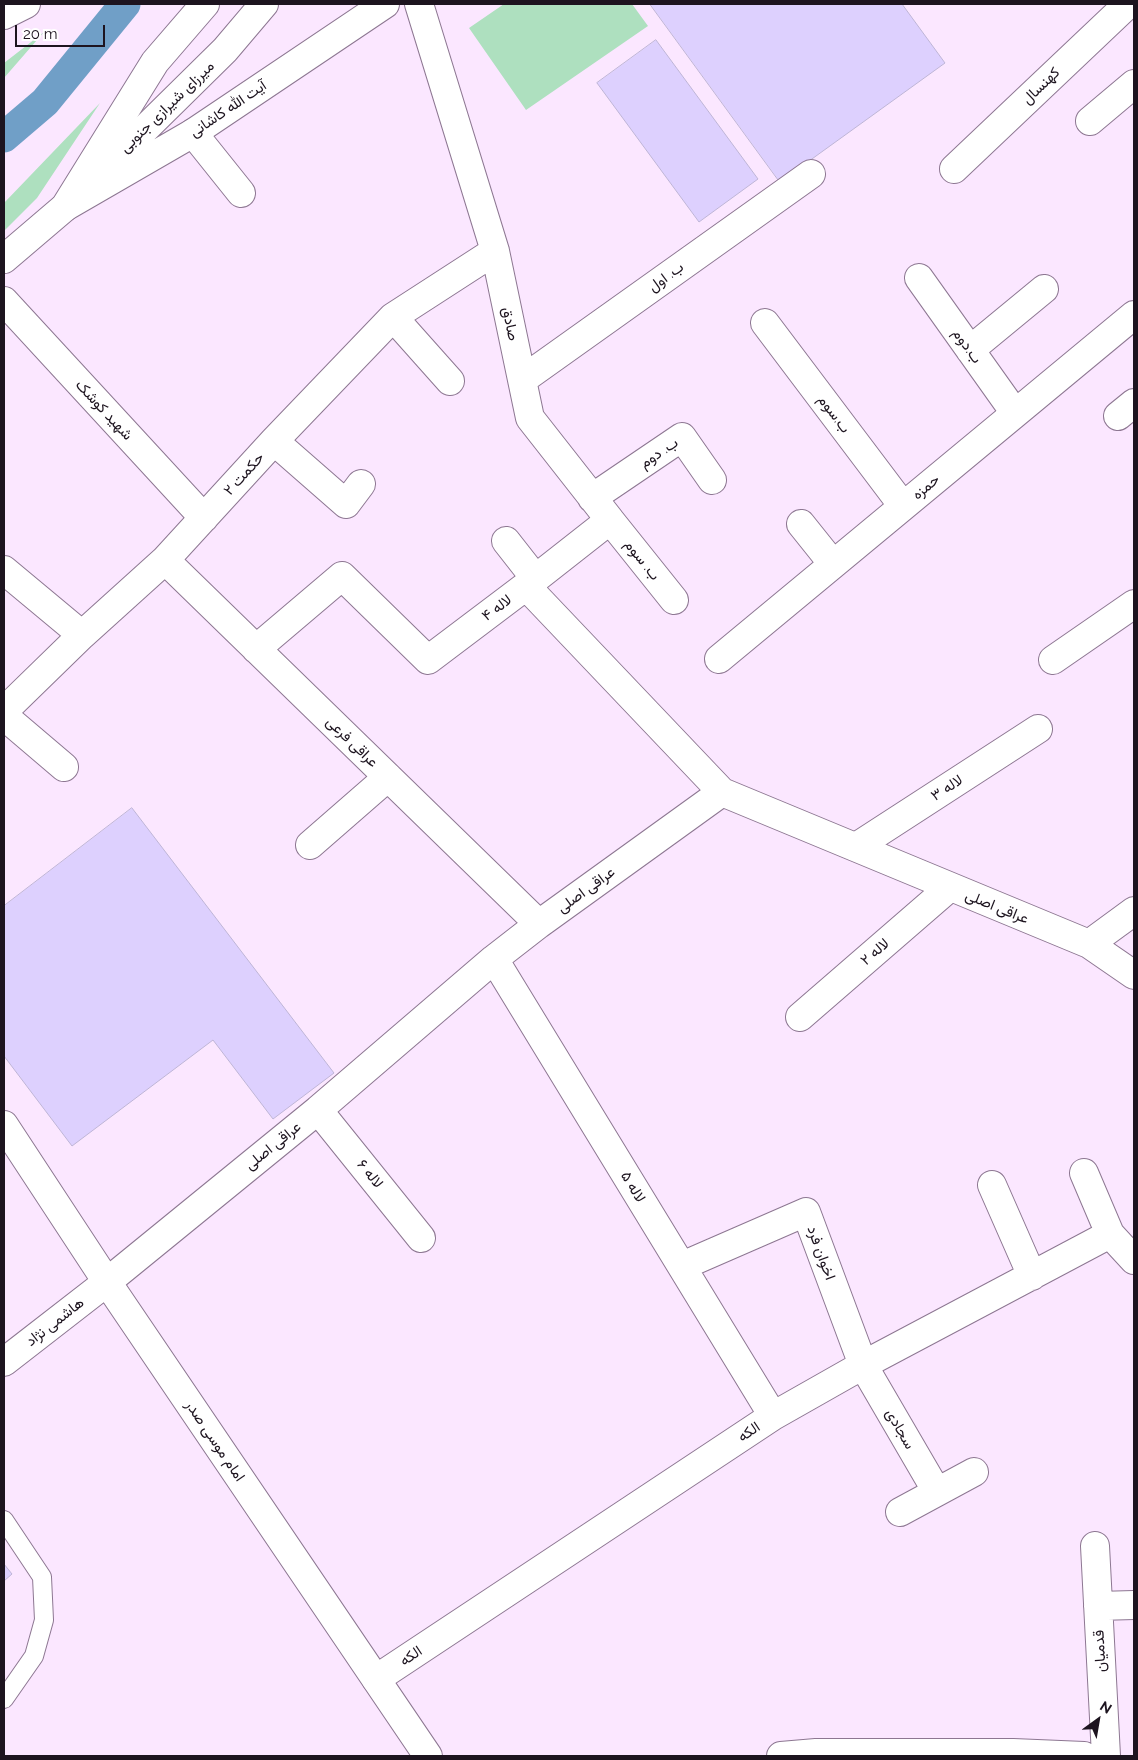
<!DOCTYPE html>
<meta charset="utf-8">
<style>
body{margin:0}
#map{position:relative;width:1138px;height:1760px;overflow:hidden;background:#fbe7ff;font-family:Raleway,sans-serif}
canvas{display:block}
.frame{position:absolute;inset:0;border:5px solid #1d141f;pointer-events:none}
.north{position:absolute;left:1073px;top:1695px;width:50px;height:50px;-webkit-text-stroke:4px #fff;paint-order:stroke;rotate:32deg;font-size:14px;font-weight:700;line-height:20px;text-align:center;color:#1d141f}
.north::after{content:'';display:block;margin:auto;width:18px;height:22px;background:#1d141f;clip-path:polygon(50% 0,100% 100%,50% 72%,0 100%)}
.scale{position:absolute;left:15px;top:25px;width:90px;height:22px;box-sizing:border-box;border:2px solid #1d141f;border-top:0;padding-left:6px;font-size:15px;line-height:18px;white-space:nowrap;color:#1d141f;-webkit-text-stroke:4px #fff;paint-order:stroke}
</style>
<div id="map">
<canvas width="1138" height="1760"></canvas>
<div class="frame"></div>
<div class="north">N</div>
<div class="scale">20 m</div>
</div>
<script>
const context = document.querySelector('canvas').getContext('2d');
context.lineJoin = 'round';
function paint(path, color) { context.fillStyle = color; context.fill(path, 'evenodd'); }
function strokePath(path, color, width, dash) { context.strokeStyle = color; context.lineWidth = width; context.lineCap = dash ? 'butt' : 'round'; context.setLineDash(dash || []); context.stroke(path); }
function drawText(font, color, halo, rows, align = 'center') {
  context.font = font + ' Raleway,Vazirmatn,sans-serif'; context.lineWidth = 5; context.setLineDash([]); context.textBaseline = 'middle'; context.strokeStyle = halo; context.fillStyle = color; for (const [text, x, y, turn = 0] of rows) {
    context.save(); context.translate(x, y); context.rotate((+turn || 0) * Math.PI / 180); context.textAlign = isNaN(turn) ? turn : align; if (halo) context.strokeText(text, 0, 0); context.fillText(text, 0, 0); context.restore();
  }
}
const green = new Path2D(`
 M 504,4 L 632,4 L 648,26 L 526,110 L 469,28 Z
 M 44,32 L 4,78 L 4,79 L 4,63 Z
 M 100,103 L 37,198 L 4,231 L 4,203 Z`);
const canal = new Path2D(`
 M 4,137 L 45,102 L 125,4`);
const building = new Path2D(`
 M 650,4 L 902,4 L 945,63 L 780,182 Z
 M 656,40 L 758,179 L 699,222 L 597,83 Z
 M 132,808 L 334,1073 L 273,1119 L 213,1040 L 72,1146 L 4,1056 L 4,906 Z
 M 4,1564 L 12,1574 L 4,1581 Z`);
const service = new Path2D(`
 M 4,1520 L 42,1577 L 44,1620 L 34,1656 L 4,1699`);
const minor = new Path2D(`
 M 419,4 L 495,251 L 530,418 L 610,520 L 526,586
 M 1090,121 L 1134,84
 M 193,133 L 241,193
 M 954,169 L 1128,4
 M 919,278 L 1015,413
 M 4,301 L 204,518
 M 393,317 L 450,381
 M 765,323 L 903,506
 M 970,350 L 1044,289
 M 522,380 L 811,174
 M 1118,416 L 1134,403
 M 274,441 L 346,504 L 361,484
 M 592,498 L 682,437 L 712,480
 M 610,520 L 674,600
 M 801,524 L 833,564
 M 506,541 L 535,578
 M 165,560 L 539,924
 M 4,570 L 82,635
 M 256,649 L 342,576 L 428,660 L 526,586 L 722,792
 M 719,659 L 1134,315
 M 1053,660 L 1134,604
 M 4,711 L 82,635 L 165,560 L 274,441 L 393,317 L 495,251
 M 4,716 L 64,767
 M 310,845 L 388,777
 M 856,847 L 1038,729
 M 1089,944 L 1134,911
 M 494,959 L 773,1416
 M 800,1017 L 950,887
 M 318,1110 L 421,1238
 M 1084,1173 L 1110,1234
 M 992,1185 L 1032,1276
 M 682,1266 L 806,1212 L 863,1365 L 937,1492
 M 107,1282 L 318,1110 L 494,959 L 539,924 L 722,792 L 1089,944 L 1134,975
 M 900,1512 L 974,1472
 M 1095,1546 L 1106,1756
 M 1098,1606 L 1134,1605
 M 376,1679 L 773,1416 L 863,1365 L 1110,1234 L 1134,1260
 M 781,1756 L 816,1753
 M 816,1756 L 816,1753 L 1013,1753 L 1084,1756`);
const tertiary = new Path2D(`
 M 93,180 L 225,50 L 264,4
 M 65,207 L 193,133 L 385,4
 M 4,1125 L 107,1282 L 428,1756
 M 4,1362 L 107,1282`);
const secondary = new Path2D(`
 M 4,15 L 26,4
 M 4,259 L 65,207 L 155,62 L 205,4`);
const streetNames = [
 ["کهنسال",1041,86,-44],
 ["میرزای شیرازی جنوبی",167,107,-44],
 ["آیت الله کاشانی",228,109,-34],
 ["ب. اول",666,277,-36],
 ["صادق",510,324,78],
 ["ب.دوم",967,346,54],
 ["شهید کوشک",104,410,47],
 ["ب.سوم",834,414,53],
 ["ب. دوم",659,453,-34],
 ["حکمت ۲",244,474,-48],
 ["حمزه",926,487,-40],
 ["ب. سوم",642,560,51],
 ["لاله ۴",497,608,-37],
 ["عراقی فرعی",352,742,44],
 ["لاله ۳",947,788,-33],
 ["عراقی اصلی",586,890,-36],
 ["عراقی اصلی",997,907,22],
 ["لاله ۲",875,952,-41],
 ["عراقی اصلی",273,1146,-39],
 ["لاله ۶",370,1174,51],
 ["لاله ۵",633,1187,59],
 ["اخوان فرد",821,1253,70],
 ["هاشمی نژاد",55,1322,-38],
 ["سجادی",900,1429,60],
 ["الکه",749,1432,-34],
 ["امام موسی صدر",215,1441,56],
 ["قدمیان",1100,1651,-93],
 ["الکه",411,1656,-34]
];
paint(green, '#aee0bf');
strokePath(canal, '#709fc7', 31);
paint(building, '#ddd0fe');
strokePath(building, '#beb5d6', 1);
strokePath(service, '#8d7792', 20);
strokePath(minor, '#8d7792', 30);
strokePath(tertiary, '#8d7792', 30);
strokePath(secondary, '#8d7792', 30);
strokePath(service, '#fff', 18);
strokePath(minor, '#fff', 28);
strokePath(tertiary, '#fff', 28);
strokePath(secondary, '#fff', 28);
drawText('15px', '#1d141f', '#fff', streetNames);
</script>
